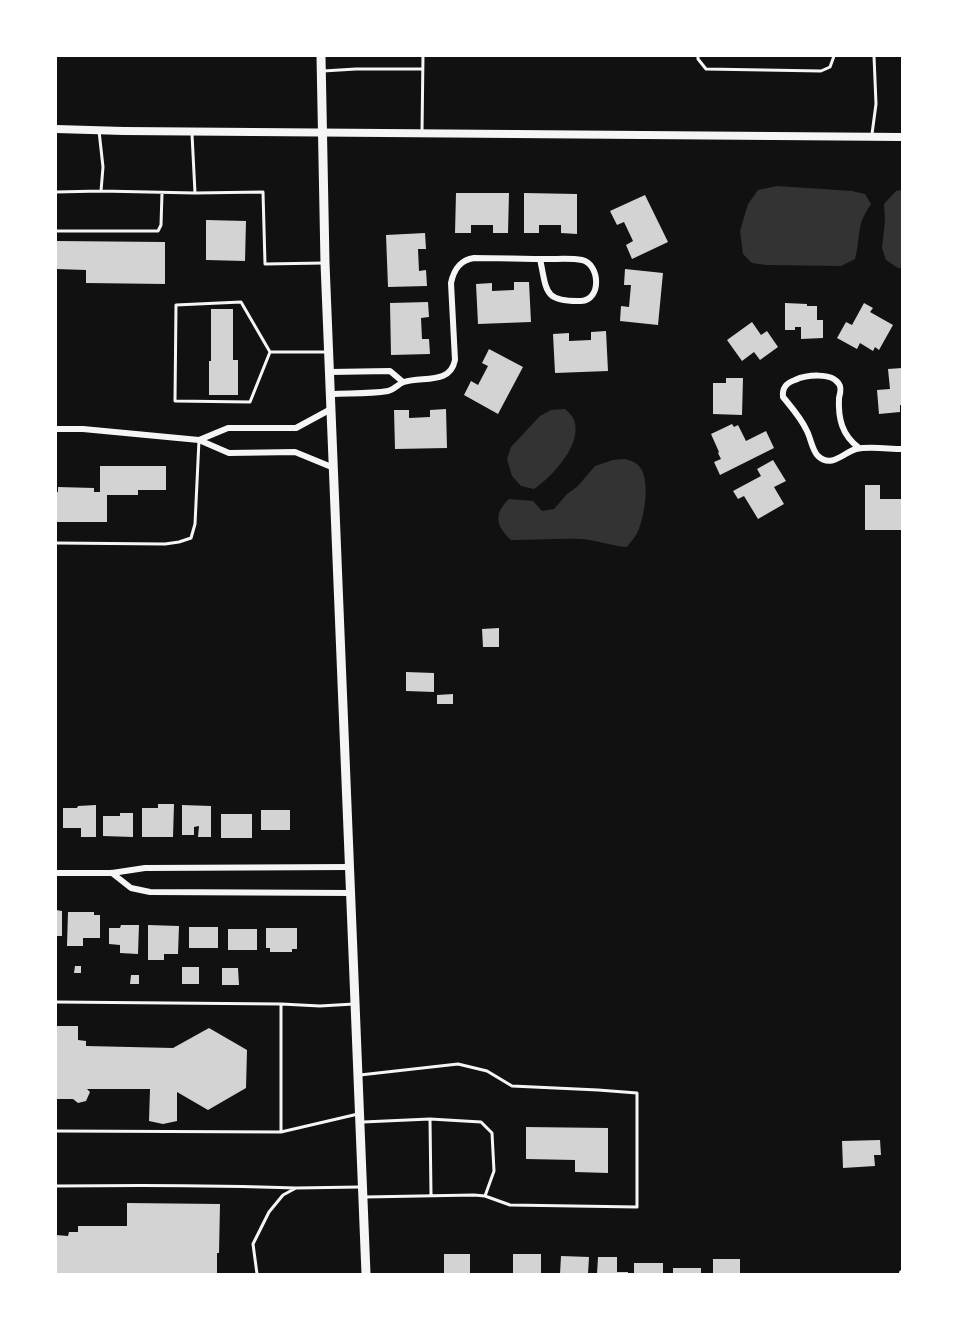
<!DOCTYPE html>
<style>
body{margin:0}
#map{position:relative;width:958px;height:1330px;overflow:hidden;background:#111;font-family:"Fira Sans Condensed",sans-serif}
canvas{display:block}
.frame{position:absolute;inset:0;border:57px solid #fff;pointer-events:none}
</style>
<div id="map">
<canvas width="958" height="1330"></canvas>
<div class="frame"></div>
</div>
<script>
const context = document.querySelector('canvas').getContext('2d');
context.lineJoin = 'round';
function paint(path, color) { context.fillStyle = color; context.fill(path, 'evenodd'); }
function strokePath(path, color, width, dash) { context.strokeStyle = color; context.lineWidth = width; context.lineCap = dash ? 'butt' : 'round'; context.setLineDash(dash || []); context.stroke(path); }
const water = new Path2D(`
 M 777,186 L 852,191 L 865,194 L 871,204 C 866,212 861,220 860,228 C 858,239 858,248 855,259 L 841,266 L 766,265 L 752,263 L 743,254 L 740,231 L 748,204 L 758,190 Z
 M 902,190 L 902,268 L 898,268 L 886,260 L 882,248 L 885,221 L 884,204 L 896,191 Z
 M 565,409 C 568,412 572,415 574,420 C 583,444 552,477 534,489 L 521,486 L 512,476 L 507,459 L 511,447 L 540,416 L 551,410 Z
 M 625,459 C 629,460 635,462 638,465 C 651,476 645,516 638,531 C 636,536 631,542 627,547 C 611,546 597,540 581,539 C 557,538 534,540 511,540 C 496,526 493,514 509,499 L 533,501 L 542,511 L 554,509 L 567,494 L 577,487 L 595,466 L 613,460 Z`);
const building = new Path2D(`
 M 456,193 L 509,193 L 508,233 L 493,233 L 493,225 L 471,225 L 471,233 L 455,233 Z
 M 524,193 L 577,194 L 577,234 L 561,233 L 561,225 L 539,225 L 539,233 L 524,233 Z
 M 645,195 L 668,242 L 632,259 L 626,245 L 633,241 L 624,222 L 617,225 L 610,211 Z
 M 206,220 L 246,221 L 245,261 L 206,260 Z
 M 425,233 L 426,249 L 418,249 L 419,271 L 426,270 L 427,286 L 388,287 L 386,235 Z
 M 56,241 L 165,242 L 165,284 L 86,283 L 86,270 L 56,269 Z
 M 625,269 L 663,273 L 658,325 L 620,321 L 621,306 L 629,307 L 631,285 L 624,285 Z
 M 514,282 L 529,282 L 531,322 L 478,324 L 476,284 L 492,283 L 492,291 L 514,290 Z
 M 428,302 L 429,317 L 421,318 L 422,339 L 429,339 L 430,354 L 391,355 L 390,303 Z
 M 785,303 L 807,304 L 807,306 L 817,306 L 817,320 L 823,320 L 823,338 L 801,339 L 801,327 L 795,327 L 795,330 L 785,330 Z
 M 864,303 L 873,308 L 870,312 L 893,325 L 879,350 L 875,347 L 873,351 L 860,343 L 857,349 L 837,338 L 846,322 L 852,325 Z
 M 211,309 L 233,309 L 233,360 L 238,360 L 238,395 L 209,395 L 209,361 L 211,361 Z
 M 752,322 L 761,335 L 767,331 L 778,347 L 760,360 L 754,352 L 742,361 L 727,340 Z
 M 606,331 L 608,371 L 555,373 L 553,334 L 569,333 L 569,341 L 591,340 L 591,332 Z
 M 489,349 L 523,367 L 498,414 L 464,395 L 471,381 L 478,385 L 488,366 L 482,363 Z
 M 902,368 L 902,405 L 900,405 L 900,412 L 879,414 L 877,390 L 890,389 L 888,369 Z
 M 726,378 L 743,378 L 742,415 L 713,414 L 713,383 L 726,383 Z
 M 446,409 L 447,448 L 395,449 L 394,410 L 409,410 L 409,418 L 430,417 L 430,410 Z
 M 732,424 L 734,427 L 738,425 L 746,441 L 766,431 L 774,448 L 720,475 L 714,462 L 721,459 L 718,453 L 719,452 L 711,434 Z
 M 773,460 L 786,481 L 774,487 L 784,504 L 758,519 L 744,496 L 738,499 L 733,491 L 761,476 L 757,469 Z
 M 100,466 L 166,466 L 166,490 L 138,490 L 138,495 L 107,495 L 107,522 L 56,522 L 56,492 L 58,492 L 58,487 L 94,488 L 94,492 L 100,492 Z
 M 865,485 L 880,485 L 880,499 L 901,499 L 901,530 L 865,530 Z
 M 499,628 L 499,647 L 483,647 L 482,629 Z
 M 406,672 L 434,673 L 434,692 L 406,691 Z
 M 453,694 L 453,704 L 437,704 L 437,695 Z
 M 158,804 L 174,804 L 173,837 L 142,837 L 142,808 L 158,808 Z
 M 96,805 L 96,837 L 81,837 L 81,828 L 63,828 L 63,808 L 77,808 L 78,806 Z
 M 182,805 L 211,806 L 211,837 L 198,837 L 199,826 L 194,827 L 194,835 L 182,835 Z
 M 261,810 L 290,810 L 290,830 L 261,830 Z
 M 120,813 L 133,813 L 133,837 L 103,836 L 103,816 L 120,816 Z
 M 221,814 L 252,814 L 252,838 L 221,838 Z
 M 56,910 L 62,911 L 62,936 L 56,936 Z
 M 68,912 L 94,912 L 94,915 L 100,915 L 100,938 L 83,938 L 83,946 L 67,946 Z
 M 121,925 L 139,925 L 138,954 L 120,953 L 120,945 L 109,944 L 109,928 L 120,928 Z
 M 148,925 L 179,926 L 178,954 L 164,954 L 164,960 L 148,960 Z
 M 189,927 L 218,927 L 218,948 L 189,948 Z
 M 266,928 L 297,928 L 297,949 L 292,949 L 292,952 L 270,952 L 270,948 L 266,948 Z
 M 228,929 L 257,929 L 257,950 L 228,950 Z
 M 75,966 L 81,966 L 81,973 L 74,973 Z
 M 182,967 L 199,967 L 199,984 L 182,984 Z
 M 222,968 L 238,968 L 239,985 L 222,985 Z
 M 131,975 L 139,975 L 139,984 L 130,984 Z
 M 56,1026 L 78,1026 L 78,1040 L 86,1041 L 86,1046 L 173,1048 L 209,1028 L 247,1050 L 246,1088 L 208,1110 L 177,1092 L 177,1121 L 163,1124 L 149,1121 L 150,1089 L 87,1089 L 90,1092 L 86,1101 L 78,1103 L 73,1099 L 56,1099 Z
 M 526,1127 L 608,1128 L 608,1173 L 575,1172 L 575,1160 L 526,1159 Z
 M 880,1140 L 881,1155 L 874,1155 L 875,1166 L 843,1168 L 842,1141 Z
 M 127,1203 L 220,1204 L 219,1253 L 217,1253 L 217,1274 L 56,1274 L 56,1235 L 68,1236 L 69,1232 L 78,1232 L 78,1226 L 127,1226 Z
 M 444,1254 L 470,1254 L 470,1274 L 444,1274 Z
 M 513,1254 L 541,1254 L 541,1274 L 513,1274 Z
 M 561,1256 L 589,1257 L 588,1274 L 560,1274 Z
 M 598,1257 L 617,1257 L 617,1272 L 628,1272 L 628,1274 L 597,1274 Z
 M 713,1259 L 740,1259 L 740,1274 L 713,1274 Z
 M 634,1263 L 663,1263 L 663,1274 L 634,1274 Z
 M 673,1268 L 701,1268 L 701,1274 L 673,1274 Z`);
const service = new Path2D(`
 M 698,56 L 698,59 L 706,69 L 821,71 L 830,67 L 834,56
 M 323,71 L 356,69 L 423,69
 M 99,131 L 103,167 L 101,191 L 195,193
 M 422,132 L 423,56
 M 192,134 L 195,193 L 263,192 L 265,264 L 324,263
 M 872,134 L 876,104 L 874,56
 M 56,192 L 101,191
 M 56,231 L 158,231 L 161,225 L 162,193
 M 270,352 L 250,402 L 175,401 L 176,305 L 241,302 L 270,352 L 327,352
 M 56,543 L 165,544 L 179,542 L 191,538 L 195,524 L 199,440
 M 56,1002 L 281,1004 L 320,1006 L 354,1004
 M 360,1075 L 458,1064 L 487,1071 L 512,1086 L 598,1090 L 637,1093 L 637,1207 L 510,1205 L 485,1196 L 474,1195 L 365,1197
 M 430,1119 L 431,1195
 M 363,1122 L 430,1119 L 481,1122 L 492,1133 L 494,1171 L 485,1196
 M 56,1131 L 281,1132 L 358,1114
 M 281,1132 L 281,1005
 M 56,1186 C 136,1185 216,1185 296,1188
 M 257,1274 L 253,1244 L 269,1212 L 283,1195 L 296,1188 L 360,1187`);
const minor = new Path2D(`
 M 330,372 L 390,371 L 403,382
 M 331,394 C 350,393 369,394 388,391 C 394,390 398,384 404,382 C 423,376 450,385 455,360 L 451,283 C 454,269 460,260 474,258 C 499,258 524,259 549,259 C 559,259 572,258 582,260 C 600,264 602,300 581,301 C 543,302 547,291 540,259
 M 331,409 L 296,428 L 228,428 L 199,440 L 229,453 L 295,452 L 334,468
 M 56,429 L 83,429 L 199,440
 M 859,448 C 842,435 838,419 839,398 C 840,394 842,388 839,384 C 832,372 806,375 795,380 C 786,383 782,388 783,397 C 792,408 801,418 807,431 C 811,439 812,450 818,456 C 832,469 844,452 856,449 C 869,446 889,449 902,449
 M 56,873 L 112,873 L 145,868 L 350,867
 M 112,873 L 131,888 L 150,892 L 351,893
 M 902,1274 L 902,1273`);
const tertiary = new Path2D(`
 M 56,129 L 124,131 L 902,137`);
const secondary = new Path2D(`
 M 321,56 L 325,263 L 366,1274`);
paint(water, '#333');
paint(building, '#d3d3d3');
strokePath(service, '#f5f5f5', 3);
strokePath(minor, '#f5f5f5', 6);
strokePath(tertiary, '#f5f5f5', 8);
strokePath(secondary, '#f5f5f5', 9);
</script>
